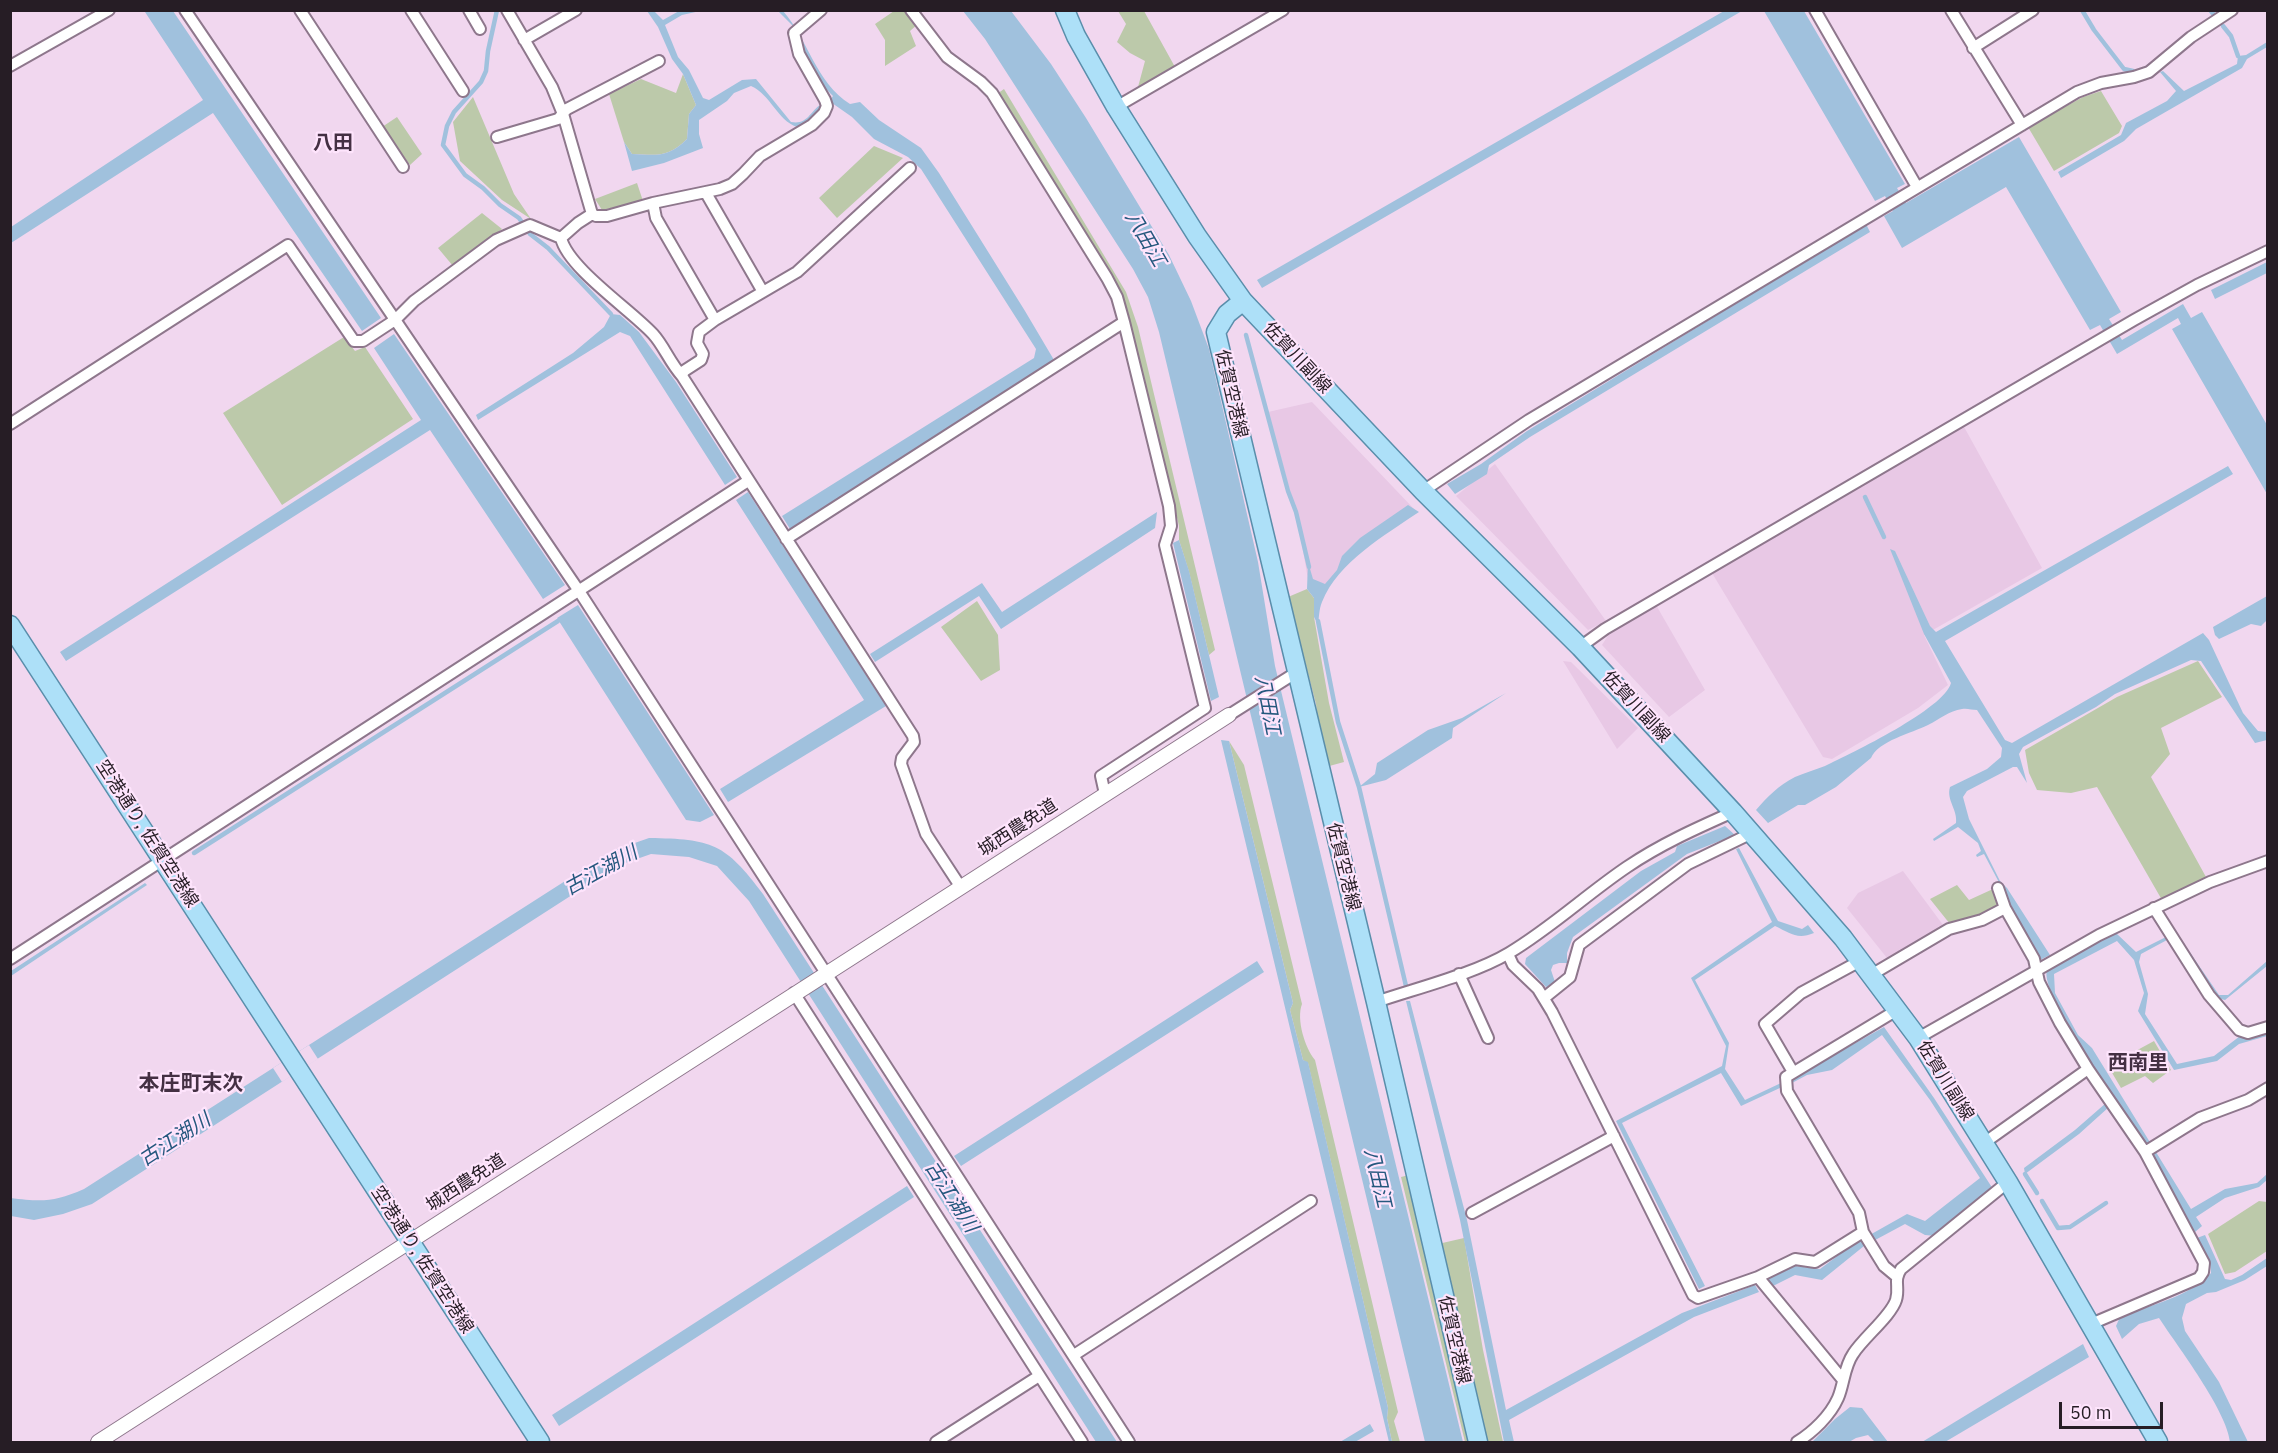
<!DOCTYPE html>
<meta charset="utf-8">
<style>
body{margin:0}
#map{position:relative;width:2278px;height:1453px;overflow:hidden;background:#f1d7ef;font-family:"IBM Plex Sans",sans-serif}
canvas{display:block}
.frame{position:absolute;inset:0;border:12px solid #261d25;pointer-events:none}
.scale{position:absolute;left:2059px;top:1402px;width:104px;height:27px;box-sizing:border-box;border:3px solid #261d25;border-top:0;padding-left:8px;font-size:18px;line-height:21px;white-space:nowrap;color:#261d25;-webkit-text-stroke:4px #fee4fc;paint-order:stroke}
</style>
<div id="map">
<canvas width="2278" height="1453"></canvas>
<div class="frame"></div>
<div class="scale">50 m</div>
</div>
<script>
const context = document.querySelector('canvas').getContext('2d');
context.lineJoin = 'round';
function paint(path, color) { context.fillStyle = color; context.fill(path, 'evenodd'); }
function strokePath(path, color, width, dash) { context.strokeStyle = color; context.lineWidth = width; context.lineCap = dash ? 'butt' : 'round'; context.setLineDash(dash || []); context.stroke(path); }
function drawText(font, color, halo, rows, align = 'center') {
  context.font = font + ' "IBM Plex Sans","Noto Sans JP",sans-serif'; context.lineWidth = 4.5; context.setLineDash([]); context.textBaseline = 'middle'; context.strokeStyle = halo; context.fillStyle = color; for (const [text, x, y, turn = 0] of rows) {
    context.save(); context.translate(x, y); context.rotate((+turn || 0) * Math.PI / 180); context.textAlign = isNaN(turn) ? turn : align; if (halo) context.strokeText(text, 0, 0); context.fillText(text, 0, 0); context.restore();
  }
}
const built = new Path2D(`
 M 1312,402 L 1414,509 L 1357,549 L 1322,591 L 1310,591 L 1297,516 L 1268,412 Z
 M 1963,425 L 2042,568 L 1924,635 L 1948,685 L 1918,708 L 1832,759 L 1823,757 L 1712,573 Z
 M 1495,464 L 1606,621 L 1588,630 L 1456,496 Z
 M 1656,605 L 1705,690 L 1669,717 L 1602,645 L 1611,631 Z
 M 1563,661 L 1571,662 L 1638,728 L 1617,749 Z
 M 1903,871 L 1946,929 L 1891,963 L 1847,908 L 1858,893 Z`);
const green = new Path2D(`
 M 894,11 L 906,11 L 918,24 L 910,31 L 916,46 L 885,66 L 885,40 L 875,24 Z
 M 1118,11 L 1144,11 L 1175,67 L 1138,87 L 1145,61 L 1130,53 L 1117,42 L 1126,24 Z
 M 683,74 L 696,105 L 689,114 L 687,139 C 668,158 657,155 632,154 L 624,142 L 609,94 L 641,79 L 676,93 Z
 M 1004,89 L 1126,292 L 1138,327 L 1215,650 L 1209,655 L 1189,572 L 1179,540 L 1179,526 L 1129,316 L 1117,285 L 997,94 Z
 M 2101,91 L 2122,126 L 2119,133 L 2054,171 L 2028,127 L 2083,97 Z
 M 473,97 L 514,194 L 531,219 L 502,200 L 460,161 L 453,122 Z
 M 397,117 L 422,154 L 410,165 L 382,127 Z
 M 874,146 L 903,158 L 837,218 L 819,198 Z
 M 637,183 L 643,201 L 602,210 L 595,199 Z
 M 482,213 L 502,229 L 453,266 L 438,248 Z
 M 344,337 L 355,351 L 365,347 L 413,419 L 282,505 L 223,413 Z
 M 1307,589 L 1314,598 L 1314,617 L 1329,703 L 1344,762 L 1322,768 L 1316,704 L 1288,597 Z
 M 977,601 L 998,635 L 1000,670 L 981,681 L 941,627 Z
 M 2198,661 L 2222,697 L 2161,728 L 2170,754 L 2151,777 L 2206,877 L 2162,900 L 2097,787 L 2071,793 L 2037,790 L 2029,773 L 2025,750 L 2117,697 Z
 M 1229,741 L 1244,765 L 1302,1004 C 1296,1019 1305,1048 1315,1060 L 1398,1412 L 1394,1421 L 1400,1442 L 1392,1442 L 1387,1418 L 1388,1408 L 1308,1063 L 1303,1060 L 1290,1010 L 1293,1003 Z
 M 1957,885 L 1969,900 L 1993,889 L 2000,905 L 1981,916 L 1950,924 L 1930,899 Z
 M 2154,1041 L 2171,1070 L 2153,1083 L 2145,1076 L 2121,1088 L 2108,1066 Z
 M 1409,1175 L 1474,1442 L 1465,1442 L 1401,1177 Z
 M 2259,1201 L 2267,1202 L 2267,1251 L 2235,1272 L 2225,1274 L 2208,1234 Z
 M 1464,1238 L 1483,1350 L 1503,1442 L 1487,1442 L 1438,1244 Z`);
const water = new Path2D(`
 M 147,11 L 173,11 L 381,318 L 362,331 L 213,113 L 11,243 L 11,227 L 203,100 L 145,12 Z
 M 647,11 L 654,11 L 663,20 L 679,11 L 700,11 L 682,15 L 665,25 L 678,57 L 689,70 L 703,98 L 709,100 L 742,80 L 756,79 L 791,122 C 807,125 809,113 820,105 C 826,101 829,103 833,96 L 823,86 L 807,59 L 793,26 L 778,11 L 783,11 C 808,39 816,83 850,104 L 860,102 L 879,120 L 921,148 L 939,173 L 1025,311 L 1054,360 L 790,529 L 782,516 L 1034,358 L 1036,349 L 921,169 L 908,157 L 874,139 L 852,117 L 832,103 L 812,120 L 797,127 C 777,120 771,95 751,86 L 734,93 L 727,101 L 699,120 L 699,134 L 703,148 L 664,163 L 632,171 L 624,142 L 632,154 C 657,155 668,158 687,139 L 689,114 L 696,105 L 683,74 L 672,59 L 658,27 Z
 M 963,11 L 1011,11 L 1051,64 L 1086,118 L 1169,255 L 1191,301 L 1209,349 L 1258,562 L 1275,666 L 1463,1442 L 1425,1442 L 1159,332 L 1148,297 L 1133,269 L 985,39 Z
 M 1724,11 L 1742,11 L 1262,288 L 1257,280 Z
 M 1764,11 L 1804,11 L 1905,184 L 1897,188 L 1906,203 L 2019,137 L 2121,312 L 2109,319 L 2122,340 L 2183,304 L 2191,318 L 2202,312 L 2267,425 L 2267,494 L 2172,329 L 2181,324 L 2178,318 L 2117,354 L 2100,325 L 2090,330 L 2006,187 L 1902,248 L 1884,216 L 1893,211 L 1885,196 L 1875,201 Z
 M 2267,42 L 2267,47 L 2247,59 L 2242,68 L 2136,129 L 2124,141 L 2061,178 L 2058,172 L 2121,135 L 2126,123 L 2167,101 L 2176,91 L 2160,72 L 2163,71 L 2184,91 L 2237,64 L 2238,56 L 2246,55 Z
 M 1866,224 L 1870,232 L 1530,437 L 1489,465 L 1487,474 L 1455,494 L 1447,484 L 1481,464 L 1527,431 Z
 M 2267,262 L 2267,273 L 2215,299 L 2211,290 Z
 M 611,314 L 620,315 L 639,332 L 676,382 L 737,477 L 725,485 L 630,336 L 620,332 L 478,420 L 476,415 L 573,353 L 604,327 Z
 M 394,334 L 565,585 L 543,599 L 430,430 L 66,661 L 60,652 L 421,420 L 374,348 Z
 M 2228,466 L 2233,474 L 1945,641 L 2005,740 L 2012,743 L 2203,633 L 2209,640 L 2243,713 L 2258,731 L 2267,732 L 2267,740 L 2255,743 L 2201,661 L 2191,660 L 2115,694 L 2096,707 L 2023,747 L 2019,754 L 2027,783 L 2017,767 L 2013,767 L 1967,791 L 1963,797 L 1969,819 L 2000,881 L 2007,888 L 2050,955 L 2040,960 L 1984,854 L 1977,857 L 1976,855 L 1981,851 L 1978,843 L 1958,827 L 1934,841 L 1933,839 L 1956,823 C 1958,810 1946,800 1950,787 L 1987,769 L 2001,757 L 2002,748 L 1977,710 C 1972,710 1967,708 1962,709 C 1949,711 1940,719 1928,725 C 1912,733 1878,741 1871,758 L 1836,787 L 1805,805 L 1798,805 L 1768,823 L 1756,810 C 1767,797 1779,785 1795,777 C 1804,773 1815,770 1825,766 C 1852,753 1944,709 1951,683 L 1924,634 L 1890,549 L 1895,551 L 1930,626 L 1936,632 Z
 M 748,492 L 886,706 L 728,802 L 720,789 L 864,700 L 736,500 Z
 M 1408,505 L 1419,512 C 1385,535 1338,562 1322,602 C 1319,609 1319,618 1318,625 L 1314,617 L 1314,598 L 1307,589 L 1308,562 L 1313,579 L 1325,584 L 1337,570 L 1342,556 L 1360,538 Z
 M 1157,512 L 1155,528 L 1001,629 L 979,596 L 875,662 L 870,654 L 982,583 L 1002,612 Z
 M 1179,540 L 1189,571 L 1219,697 L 1211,701 L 1173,543 Z
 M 2267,596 L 2267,620 L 2261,626 L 2251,624 L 2219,639 L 2215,635 L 2213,627 Z
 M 578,605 L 703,798 L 714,815 L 700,822 L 686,820 L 557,618 Z
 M 1506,693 L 1453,728 L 1452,738 L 1386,780 L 1359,787 L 1375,774 L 1377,763 L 1428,730 L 1462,718 Z
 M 1221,740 L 1229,741 L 1293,1003 L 1290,1010 L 1303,1060 L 1308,1062 L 1388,1408 L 1387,1418 L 1392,1442 L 1389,1442 Z
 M 1725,826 L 1735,835 L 1687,854 L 1573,937 L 1567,953 L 1567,963 L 1559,963 L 1553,965 L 1551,970 L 1555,982 L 1546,987 L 1525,964 L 1526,958 L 1641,871 L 1675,852 L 1677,846 Z
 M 649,838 C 712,839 725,843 763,894 L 1117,1442 L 1096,1442 L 749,901 L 717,866 L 689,857 L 651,854 L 617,866 L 92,1204 L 63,1214 L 34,1220 L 11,1216 L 10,1198 C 43,1202 54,1202 84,1189 L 612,851 Z
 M 1739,848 L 1778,921 L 1802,929 L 1808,925 L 1814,933 C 1797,940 1790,933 1775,926 L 1695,980 L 1729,1043 L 1725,1069 L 1745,1100 L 1781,1083 L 1782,1087 L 1741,1106 L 1721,1073 L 1622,1123 L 1705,1286 L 1699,1289 L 1616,1121 L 1722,1066 L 1726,1046 L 1691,978 L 1772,922 L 1736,849 Z
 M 145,883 L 147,885 L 11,976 L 11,971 Z
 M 2176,932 L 2219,995 L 2228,995 L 2267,961 L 2267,966 L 2225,1000 L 2217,998 L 2174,933 Z
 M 2116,933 L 2136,952 L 2166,937 L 2167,940 L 2141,954 L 2139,962 L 2148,994 L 2145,1014 L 2177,1064 L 2214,1056 L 2240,1036 L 2267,1033 L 2267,1036 L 2239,1044 L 2217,1061 L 2174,1070 L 2138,1011 L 2144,993 L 2134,960 L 2117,941 L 2054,974 L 2055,993 L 2078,1035 L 2092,1048 L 2191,1209 L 2225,1189 L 2257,1183 L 2267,1174 L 2267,1180 L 2259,1187 L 2225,1198 L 2196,1217 L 2202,1226 L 2195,1232 C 2178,1203 2163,1173 2145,1144 C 2129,1117 2038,993 2047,970 Z
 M 1257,961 L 1264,972 L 961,1166 L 954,1156 Z
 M 1406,1001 L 1410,1001 L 1467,1220 L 1506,1410 L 1682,1313 L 1755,1285 L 1759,1292 L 1694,1317 L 1509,1420 L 1514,1442 L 1504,1442 L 1460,1220 Z
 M 1884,1027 L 1934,1098 L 1993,1189 L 1936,1236 L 1925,1235 L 1905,1224 L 1864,1246 L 1822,1280 L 1795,1275 L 1773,1286 L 1768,1279 L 1795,1266 L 1820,1269 L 1852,1245 L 1907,1214 L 1925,1221 L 1980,1178 L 1930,1100 L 1882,1035 L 1832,1070 L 1807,1075 L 1792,1083 L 1791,1079 Z
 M 2106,1103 L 2109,1107 L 2079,1134 L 2025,1174 L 2024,1168 L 2075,1130 Z
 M 907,1186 L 914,1197 L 559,1426 L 552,1415 Z
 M 2205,1235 L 2225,1279 L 2231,1280 L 2242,1275 L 2267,1258 L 2267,1266 L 2245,1280 L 2216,1292 L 2207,1293 L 2186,1304 L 2182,1318 L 2185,1331 L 2219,1382 L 2248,1442 L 2230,1442 C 2227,1411 2178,1347 2159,1318 L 2139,1324 L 2122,1339 L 2116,1326 L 2120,1317 C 2148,1306 2191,1296 2211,1273 L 2210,1261 L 2197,1238 Z
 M 2083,1344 L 2089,1357 L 1945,1442 L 1922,1442 Z
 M 1850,1407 L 1862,1408 L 1888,1442 L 1875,1442 L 1868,1435 L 1856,1438 L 1849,1442 L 1812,1442 L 1835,1419 Z
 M 1370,1424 L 1374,1431 L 1355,1442 L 1340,1442 Z`);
const pier = new Path2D(`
 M 309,1045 L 318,1059 L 282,1082 L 273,1068 Z`);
const stream = new Path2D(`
 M 497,10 L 488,51 L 486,71 L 481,82 L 454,112 L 447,126 L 443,145 L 465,175 L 483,188 L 500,205 L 519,218 L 530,234 L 548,248 L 611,314
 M 2082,10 L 2094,30 L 2124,69 L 2133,71
 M 2210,10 L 2215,16
 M 2223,26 L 2231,36 L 2238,56
 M 1246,335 L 1288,491 L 1296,512 L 1309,567
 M 1865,497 L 1884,537
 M 1318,621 L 1338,722 L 1359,787 L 1406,986
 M 194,853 L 558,621
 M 2025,1174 L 2037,1193
 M 2042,1201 L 2058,1228 L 2070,1227 L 2106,1203`);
const minor = new Path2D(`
 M 185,10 L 579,591 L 1129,1442
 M 300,10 L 403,167
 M 411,10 L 463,91
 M 469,10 L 480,29
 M 507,10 L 552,87 L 563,114 L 592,214
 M 911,10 L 947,57 L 981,82 L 992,93 L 1107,278 L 1117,297 L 1124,322 L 1169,506 L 1171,526 L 1165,545 L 1205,708 L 1101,776 L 1105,794
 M 1815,10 L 1917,187
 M 1951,10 L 2022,125
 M 524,40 L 576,10
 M 1973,48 L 2033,10
 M 10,66 L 109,10
 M 1116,107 L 1283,10
 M 497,137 L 558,119 L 567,109 L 659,61
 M 910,168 L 797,272 L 715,320 L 699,332 L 697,343 L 703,354 L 701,360 L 684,371 L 682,376 L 913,736 L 914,742 L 902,758 L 901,764 L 926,834 L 960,886
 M 706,193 L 763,292
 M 653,203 L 656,218 L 715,320
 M 561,238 C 568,268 631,310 653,334 C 664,346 670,363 682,376
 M 10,424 L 288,245 L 354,341 L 363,341 L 395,320 L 414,301 L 496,240 L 530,225 L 561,238 L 578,223 L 592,214 L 596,216 L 607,216 L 653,203 L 720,189 L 732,184 L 743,174 L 760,156 L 812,125 L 824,113 L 827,106 L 825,100 L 799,54 L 794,33 L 821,10
 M 1423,491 L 1529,420 L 2077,92 L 2101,83 L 2134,77 L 2149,72 L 2191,37 L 2232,10
 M 786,539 L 1124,322
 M 1580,647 L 1605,629 L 2134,320 L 2197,285 L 2268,251
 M 1229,715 L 1297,672
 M 1998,888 L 2005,908
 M 2154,908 L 2209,995 L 2239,1030 L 2248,1033 L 2268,1027
 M 1508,954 L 1513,965 L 1538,989 L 1552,1012 L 1693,1295 L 1698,1298 L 1758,1277 L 1843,1380
 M 10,959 L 748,481
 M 1459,974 L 1488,1038
 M 1871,975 L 1949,929 L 1982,920 L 2005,908 L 2034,959 L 2039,982 L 2060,1023 L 2088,1069 L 2145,1152 L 2204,1263 L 2203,1272 L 2199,1278 L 2091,1324
 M 794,993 L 1082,1442
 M 1544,998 L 1570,977 L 1579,945 L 1688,864 L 1752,833
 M 1376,1002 C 1417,988 1474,974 1509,953 C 1551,928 1587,894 1627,867 C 1661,844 1697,828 1733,812
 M 1918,1038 L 2099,935 L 2210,882 L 2268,861
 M 1793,1072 L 1765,1024 L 1801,993 L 1860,961
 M 1984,1143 L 2088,1069
 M 2145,1152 L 2200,1118 L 2248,1100 L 2268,1088
 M 1472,1213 L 1614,1136
 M 1863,1232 L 1884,1266 L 1896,1276
 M 1758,1277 L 1795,1259 L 1815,1262 L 1863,1232 L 1859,1213 L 1787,1091 L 1786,1077 L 1897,1010
 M 1074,1355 L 1311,1201
 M 936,1442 L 1039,1376
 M 1797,1442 C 1813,1432 1830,1416 1838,1398 C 1844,1384 1844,1367 1853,1354 C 1863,1338 1891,1316 1896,1300 C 1900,1287 1893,1281 1901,1269 L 2008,1182`);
const tertiary = new Path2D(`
 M 98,1442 L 1229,715`);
const primary = new Path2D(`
 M 1065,10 L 1076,36 L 1116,107 L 1197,236 L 1243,301 L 1423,491 L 1580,647 L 1733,812 L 1843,938 L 1918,1038 L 2008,1182 L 2158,1442
 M 1243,301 L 1227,314 L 1216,332 L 1376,1002 L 1478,1442
 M 10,625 L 540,1442`);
const streetNames = [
 ["佐賀川副線",1297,358,47],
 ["佐賀空港線",1231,394,77],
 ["佐賀川副線",1636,707,47],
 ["城西農免道",1018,828,-33],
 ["空港通り, 佐賀空港線",147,834,57],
 ["佐賀空港線",1343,867,76],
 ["佐賀川副線",1945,1081,58],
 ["城西農免道",466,1183,-33],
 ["空港通り, 佐賀空港線",422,1260,57],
 ["佐賀空港線",1454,1340,77]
];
const neighbourhoodNames = [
 ["八田",333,143],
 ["西南里",2138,1063]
];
const waterNames = [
 ["八田江",1145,239,60],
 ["八田江",1267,705,79],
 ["古江湖川",601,871,-29],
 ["古江湖川",175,1140,-33],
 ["八田江",1377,1178,77],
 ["古江湖川",951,1197,57]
];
const quarterNames = [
 ["本庄町末次",191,1084]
];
paint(built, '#e8c8e5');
paint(green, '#bcc9aa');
paint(water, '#a0c1dd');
paint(pier, '#f1d7ef');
strokePath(stream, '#a0c1dd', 4.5);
strokePath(minor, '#8e778c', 14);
strokePath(tertiary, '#8e778c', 16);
strokePath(primary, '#5a8eab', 21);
strokePath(minor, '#fff', 10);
strokePath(tertiary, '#fff', 14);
strokePath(primary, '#ade0f8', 18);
drawText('18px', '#261d25', '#fee4fc', streetNames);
drawText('bold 20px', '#443043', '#fee4fc', neighbourhoodNames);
drawText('italic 20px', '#25587e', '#fee4fc', waterNames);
drawText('bold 21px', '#443043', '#fee4fc', quarterNames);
</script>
